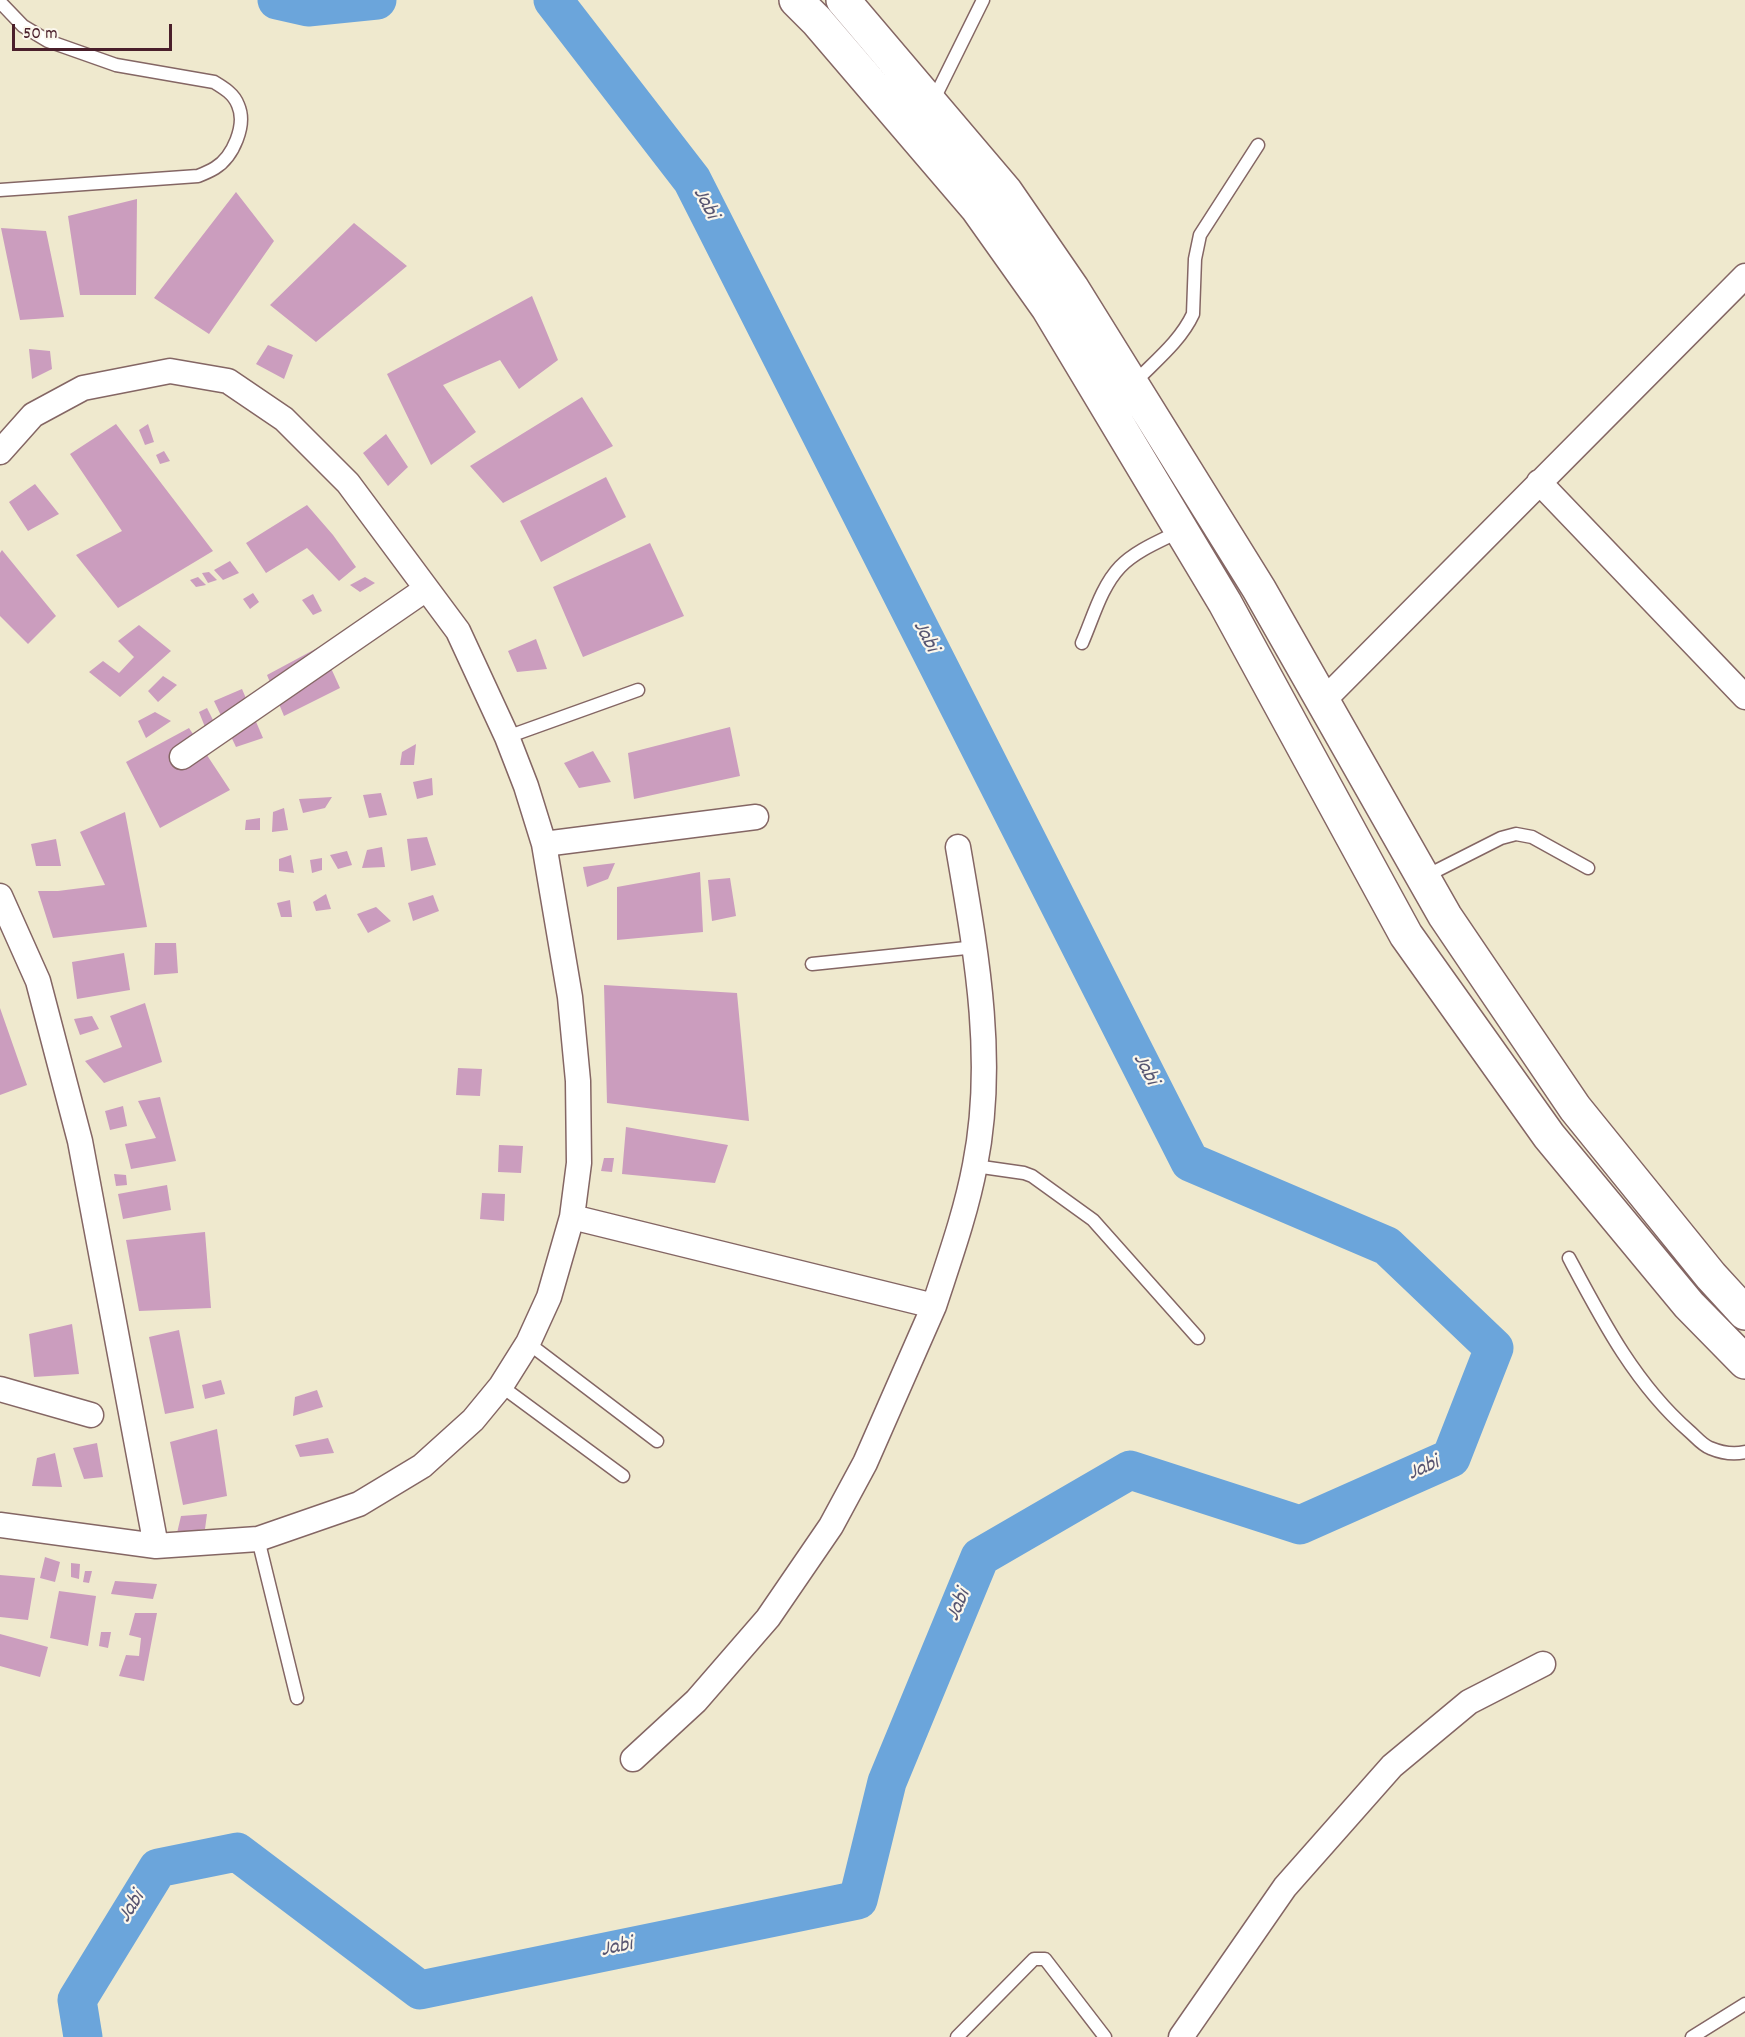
<!DOCTYPE html>
<style>
body{margin:0}
#map{position:relative;width:1745px;height:2037px;overflow:hidden;background:#efe9ce;font-family:Dekko,sans-serif}
canvas{display:block}
.scale{position:absolute;left:12px;top:24px;width:160px;height:27px;box-sizing:border-box;border:3px solid #4a1f2b;border-top:0;padding-left:8px;font-size:18px;line-height:21px;white-space:nowrap;color:#4a1f2b;-webkit-text-stroke:4px #fbf7ec;paint-order:stroke}
</style>
<div id="map">
<canvas width="1745" height="2037"></canvas>
<div class="scale">50 m</div>
</div>
<script>
const context = document.querySelector('canvas').getContext('2d');
context.lineJoin = 'round';
function strokePath(path, color, width, dash) { context.strokeStyle = color; context.lineWidth = width; context.lineCap = dash ? 'butt' : 'round'; context.setLineDash(dash || []); context.stroke(path); }
function paint(path, color) { context.fillStyle = color; context.fill(path, 'evenodd'); }
function drawText(font, color, halo, rows, align = 'center') {
  context.font = font + ' Dekko,sans-serif'; context.lineWidth = 4.5; context.setLineDash([]); context.textBaseline = 'middle'; context.strokeStyle = halo; context.fillStyle = color; for (const [text, x, y, turn = 0] of rows) {
    context.save(); context.translate(x, y); context.rotate((+turn || 0) * Math.PI / 180); context.textAlign = isNaN(turn) ? turn : align; if (halo) context.strokeText(text, 0, 0); context.fillText(text, 0, 0); context.restore();
  }
}
const river = new Path2D(`
 M 277,0 L 308,7 L 377,0
 M 83,2037 L 77,2000 L 158,1868 L 237,1852 L 420,1990 L 858,1900 L 887,1782 L 980,1557 L 1130,1470 L 1300,1525 L 1451,1458 L 1494,1348 L 1387,1246 L 1190,1162 L 692,180 L 553,0`);
const building = new Path2D(`
 M 236,192 L 274,241 L 209,334 L 154,298 Z
 M 137,199 L 136,295 L 80,295 L 68,216 Z
 M 354,223 L 407,266 L 316,342 L 270,305 Z
 M 1,228 L 46,231 L 64,317 L 20,320 Z
 M 532,296 L 558,360 L 519,389 L 500,360 L 443,385 L 476,432 L 431,465 L 387,374 Z
 M 268,345 L 293,355 L 284,379 L 256,364 Z
 M 29,349 L 50,351 L 52,369 L 32,379 Z
 M 582,397 L 613,446 L 503,503 L 470,466 Z
 M 116,424 L 213,551 L 118,608 L 76,555 L 122,531 L 70,454 Z
 M 148,424 L 154,442 L 145,445 L 139,430 Z
 M 386,434 L 408,467 L 388,486 L 363,453 Z
 M 164,451 L 170,461 L 160,464 L 156,455 Z
 M 606,477 L 626,517 L 541,562 L 520,521 Z
 M 35,484 L 59,514 L 28,531 L 9,502 Z
 M 307,505 L 333,535 L 356,567 L 339,581 L 307,548 L 266,573 L 246,543 Z
 M 650,543 L 684,616 L 583,657 L 553,587 Z
 M 2,550 L 56,616 L 28,644 L 0,616 L 0,553 Z
 M 230,561 L 239,573 L 223,580 L 214,570 Z
 M 209,572 L 217,580 L 208,583 L 202,573 Z
 M 198,577 L 206,585 L 196,587 L 190,580 Z
 M 365,577 L 375,583 L 360,592 L 350,585 Z
 M 253,593 L 259,602 L 250,609 L 243,599 Z
 M 313,594 L 322,611 L 313,615 L 302,600 Z
 M 139,625 L 171,651 L 120,697 L 89,672 L 103,661 L 119,673 L 134,657 L 118,641 Z
 M 536,639 L 547,669 L 517,672 L 508,651 Z
 M 321,646 L 340,688 L 284,716 L 267,675 Z
 M 163,676 L 177,685 L 158,702 L 148,691 Z
 M 242,689 L 263,738 L 236,747 L 214,701 Z
 M 207,708 L 219,732 L 209,737 L 199,712 Z
 M 155,712 L 171,721 L 146,738 L 138,721 Z
 M 730,727 L 740,776 L 634,799 L 628,753 Z
 M 189,728 L 230,790 L 160,828 L 126,762 Z
 M 416,744 L 414,765 L 400,765 L 402,752 Z
 M 593,751 L 611,782 L 579,788 L 564,763 Z
 M 432,778 L 433,795 L 417,799 L 413,782 Z
 M 381,793 L 387,815 L 369,818 L 363,795 Z
 M 332,797 L 325,808 L 303,813 L 299,799 Z
 M 284,808 L 288,830 L 272,832 L 273,812 Z
 M 125,812 L 147,927 L 53,938 L 38,891 L 58,891 L 105,885 L 80,832 Z
 M 260,818 L 260,830 L 245,830 L 246,820 Z
 M 427,837 L 436,865 L 411,871 L 407,839 Z
 M 56,839 L 61,866 L 36,866 L 31,844 Z
 M 382,847 L 385,867 L 362,868 L 367,850 Z
 M 347,851 L 352,865 L 338,869 L 330,855 Z
 M 291,855 L 294,873 L 279,871 L 279,859 Z
 M 322,858 L 322,870 L 312,873 L 310,860 Z
 M 615,863 L 608,879 L 587,887 L 583,867 Z
 M 700,872 L 703,932 L 617,940 L 617,887 Z
 M 730,878 L 736,916 L 712,921 L 708,880 Z
 M 326,894 L 331,909 L 316,911 L 313,902 Z
 M 433,895 L 439,911 L 413,921 L 408,903 Z
 M 290,900 L 292,917 L 281,917 L 277,903 Z
 M 376,907 L 391,921 L 368,933 L 357,914 Z
 M 155,943 L 176,943 L 178,973 L 154,975 Z
 M 124,953 L 130,990 L 77,999 L 72,962 Z
 M 604,985 L 737,993 L 749,1121 L 607,1103 Z
 M 145,1003 L 162,1062 L 104,1083 L 85,1061 L 122,1047 L 110,1016 Z
 M 0,1008 L 27,1085 L 0,1095 Z
 M 92,1016 L 99,1029 L 80,1035 L 74,1019 Z
 M 458,1068 L 482,1069 L 480,1096 L 456,1095 Z
 M 160,1097 L 176,1161 L 131,1169 L 125,1144 L 156,1138 L 138,1101 Z
 M 123,1106 L 127,1126 L 110,1130 L 105,1111 Z
 M 626,1127 L 728,1145 L 715,1183 L 622,1174 Z
 M 499,1145 L 523,1146 L 521,1173 L 498,1172 Z
 M 604,1158 L 614,1158 L 612,1172 L 601,1171 Z
 M 114,1174 L 126,1175 L 127,1185 L 116,1186 Z
 M 167,1185 L 171,1210 L 123,1219 L 118,1194 Z
 M 482,1193 L 505,1194 L 504,1221 L 480,1219 Z
 M 205,1232 L 211,1308 L 139,1311 L 126,1240 Z
 M 72,1324 L 79,1374 L 34,1377 L 29,1334 Z
 M 179,1330 L 194,1408 L 165,1414 L 149,1337 Z
 M 221,1380 L 225,1394 L 205,1399 L 202,1385 Z
 M 317,1390 L 323,1407 L 293,1416 L 295,1397 Z
 M 217,1429 L 227,1496 L 183,1505 L 170,1442 Z
 M 328,1438 L 334,1453 L 300,1457 L 295,1445 Z
 M 97,1443 L 103,1477 L 84,1479 L 73,1448 Z
 M 55,1453 L 62,1487 L 32,1486 L 37,1458 Z
 M 207,1514 L 205,1529 L 177,1533 L 181,1516 Z
 M 45,1557 L 60,1562 L 55,1582 L 40,1578 Z
 M 71,1563 L 80,1564 L 79,1579 L 71,1577 Z
 M 85,1571 L 92,1571 L 89,1583 L 83,1582 Z
 M 0,1575 L 35,1578 L 28,1620 L 0,1617 Z
 M 115,1581 L 157,1584 L 153,1599 L 111,1594 Z
 M 59,1591 L 96,1596 L 88,1646 L 50,1638 Z
 M 135,1613 L 157,1613 L 144,1681 L 119,1676 L 126,1655 L 139,1656 L 141,1638 L 129,1635 Z
 M 101,1632 L 111,1632 L 108,1648 L 99,1646 Z
 M 0,1634 L 48,1647 L 40,1677 L 0,1666 Z`);
const lane = new Path2D(`
 M 0,2 L 23,26 L 48,41 L 116,65 L 214,82 C 224,88 234,94 238,105 C 247,125 233,157 215,168 C 210,171 203,174 198,176 L 0,190
 M 933,101 L 983,0
 M 1133,384 C 1154,362 1180,342 1193,314 L 1195,259 L 1200,235 L 1258,145
 M 1082,643 C 1093,618 1101,587 1120,567 C 1135,551 1160,541 1180,531
 M 507,737 L 638,690
 M 1424,877 L 1501,838 L 1516,834 L 1532,837 L 1588,868
 M 812,964 L 976,947
 M 975,1166 L 1024,1173 L 1032,1176 L 1093,1220 L 1198,1338
 M 1569,1258 C 1602,1320 1635,1384 1689,1431 C 1695,1436 1702,1445 1710,1448 C 1722,1453 1733,1455 1745,1452
 M 528,1343 L 657,1441
 M 501,1386 L 623,1476
 M 258,1539 L 297,1698
 M 957,2037 L 1034,1959 L 1045,1959 L 1105,2037
 M 1692,2037 L 1745,2004`);
const street = new Path2D(`
 M 0,452 L 33,415 L 83,388 L 170,371 L 228,381 L 284,419 L 348,483 L 458,631 L 507,737 L 526,786 L 544,844 L 570,997 L 578,1081 L 579,1163 L 572,1217 L 549,1297 L 528,1343 L 501,1386 L 473,1420 L 422,1466 L 359,1504 L 258,1539 L 156,1546 L 0,1525
 M 1539,482 L 1745,697
 M 1323,701 L 1745,276
 M 182,757 L 426,589
 M 544,844 L 756,817
 M 0,896 L 38,981 L 80,1141 L 156,1546
 M 572,1217 L 934,1306 C 949,1260 966,1213 975,1165 C 996,1059 976,952 958,847
 M 0,1389 L 91,1415
 M 633,1759 L 696,1701 L 768,1618 L 831,1526 L 865,1463 L 934,1306
 M 1181,2037 L 1285,1887 L 1392,1766 L 1469,1702 L 1543,1664`);
const secondary = new Path2D(`
 M 796,0 L 817,21 L 977,208 L 1048,308 L 1225,603 L 1406,935 L 1549,1136 L 1689,1305 L 1745,1362
 M 843,0 L 1006,192 L 1072,288 L 1259,589 L 1445,916 L 1575,1108 L 1711,1276 L 1745,1313`);
const waterNames = [
 ["Jabi",704,204,63],
 ["Jabi",924,637,63],
 ["Jabi",1144,1070,63],
 ["Jabi",1424,1470,-24],
 ["Jabi",960,1606,-67],
 ["Jabi",133,1908,-58],
 ["Jabi",617,1949,-12]
];
strokePath(river, '#6ba5db', 39);
paint(building, '#cb9dbe');
strokePath(lane, '#846664', 15);
strokePath(street, '#846664', 27);
strokePath(secondary, '#846664', 36);
strokePath(lane, '#fff', 12);
strokePath(street, '#fff', 24);
strokePath(secondary, '#fff', 33);
drawText('italic 22px', '#575571', '#fbf7ec', waterNames);
</script>
